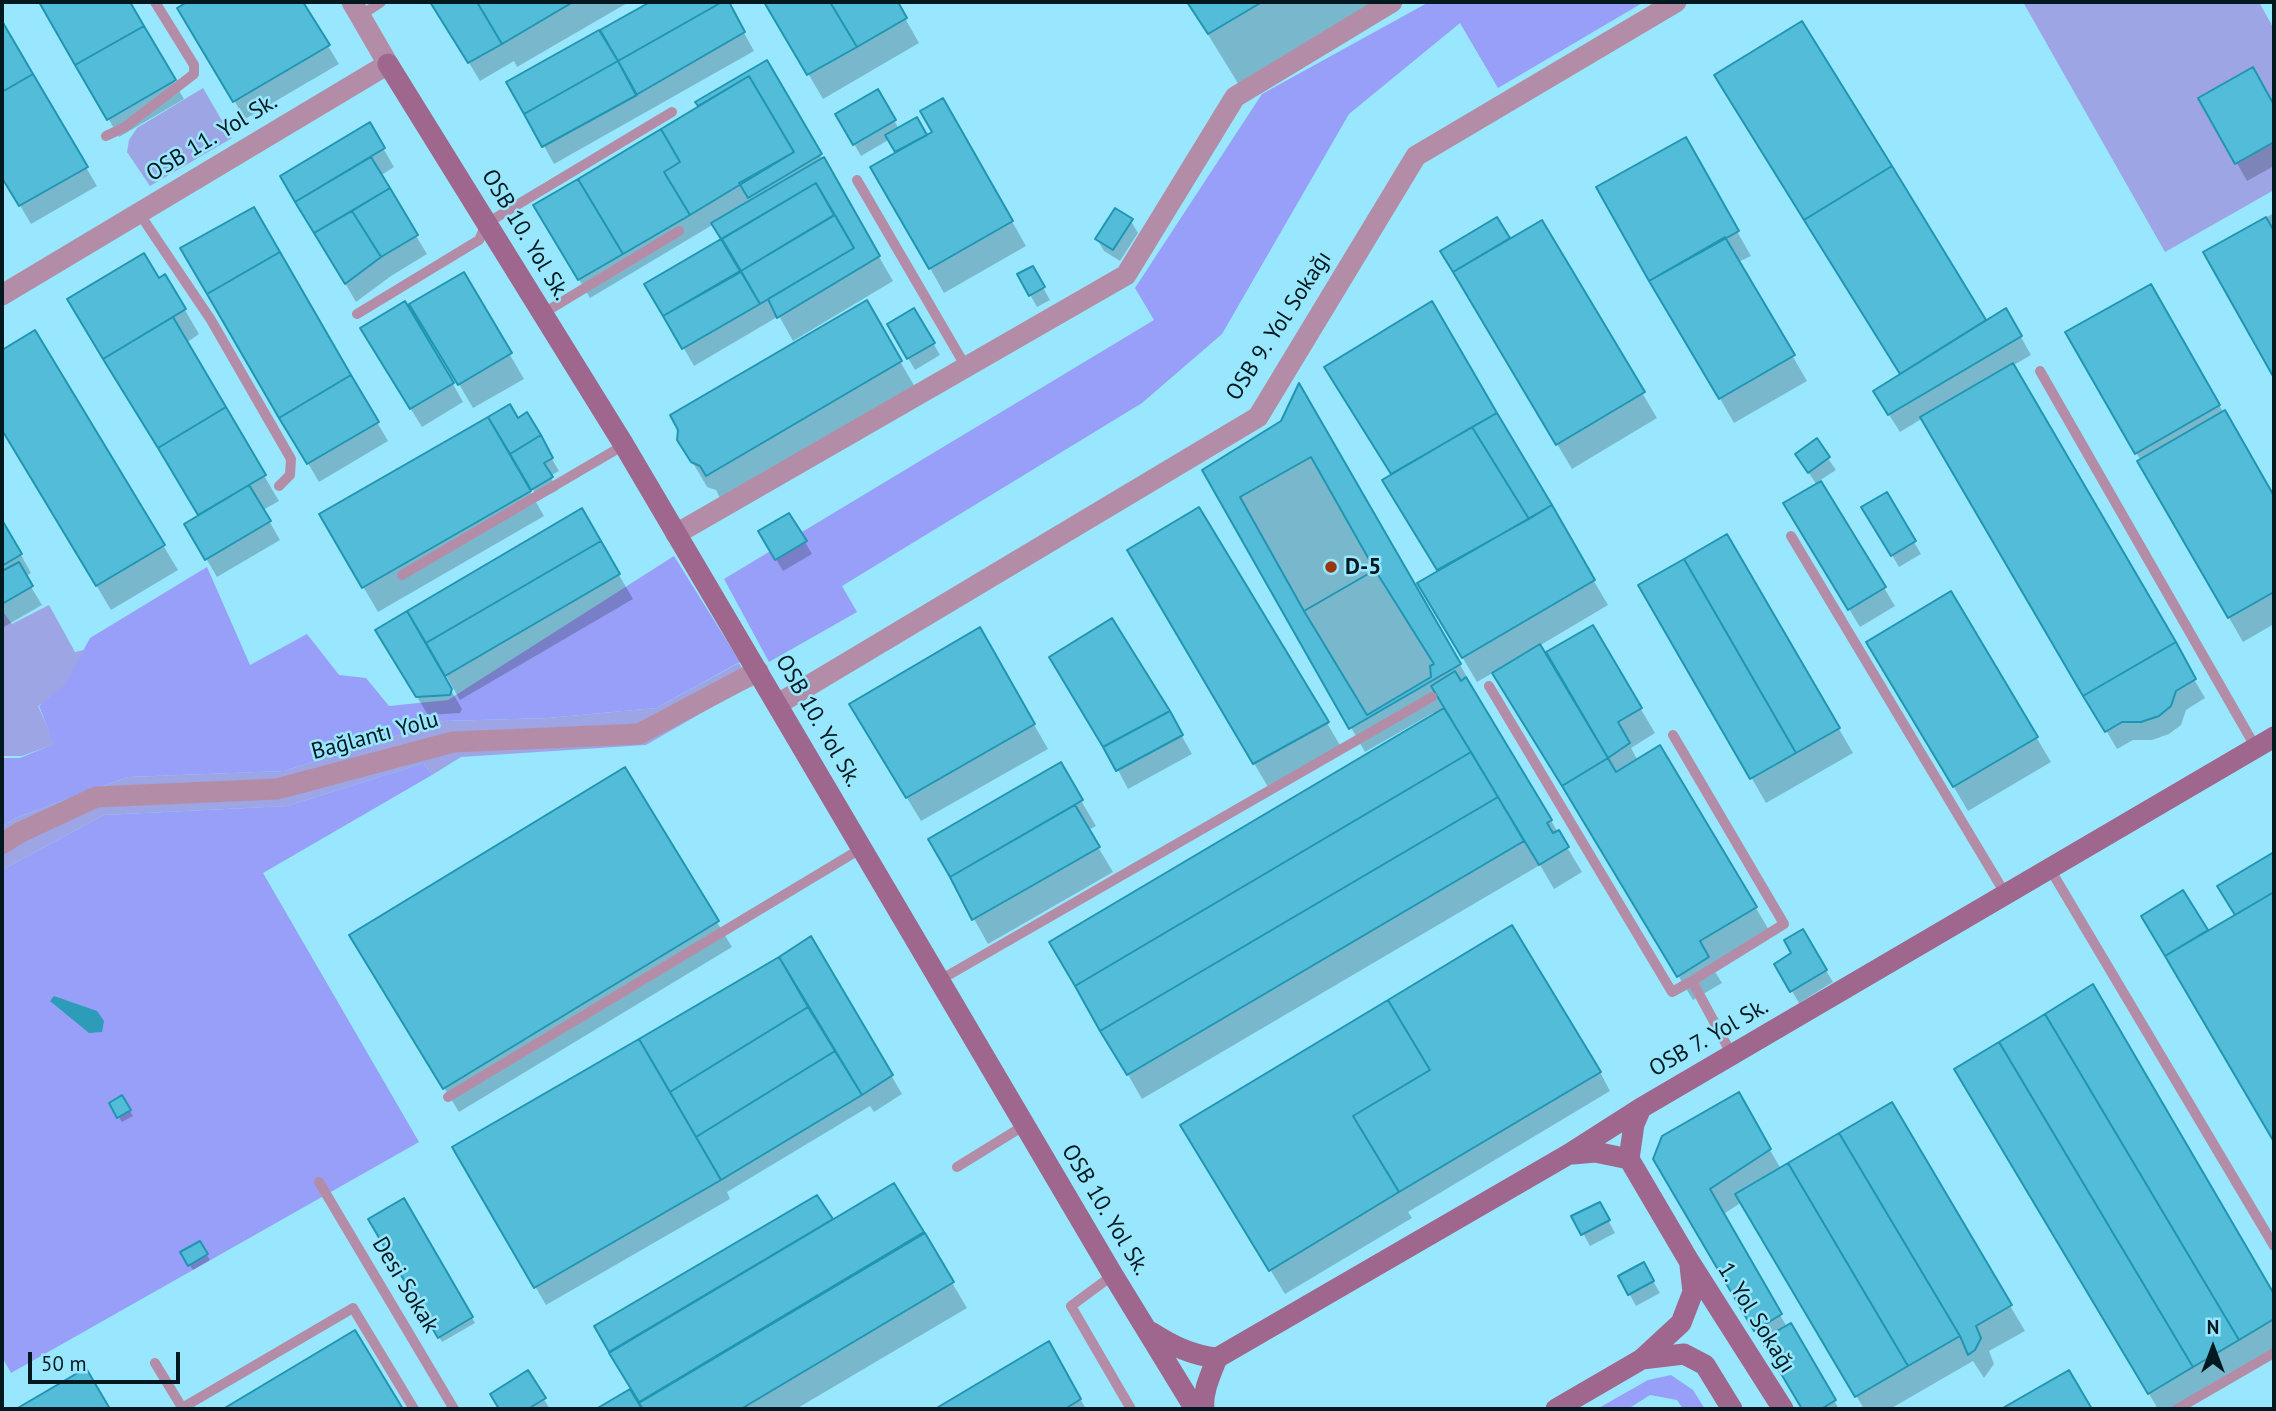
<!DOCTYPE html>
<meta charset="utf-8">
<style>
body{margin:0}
#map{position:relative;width:2276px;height:1411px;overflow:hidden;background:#98e7ff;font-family:"PT Sans",sans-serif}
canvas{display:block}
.frame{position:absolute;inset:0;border:4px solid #031920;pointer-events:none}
.north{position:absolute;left:2178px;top:1313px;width:70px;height:70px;-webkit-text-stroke:5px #98e7ff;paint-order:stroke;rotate:0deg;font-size:19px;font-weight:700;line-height:28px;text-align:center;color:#031920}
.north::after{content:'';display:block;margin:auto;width:24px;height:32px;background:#031920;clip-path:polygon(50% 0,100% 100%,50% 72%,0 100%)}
.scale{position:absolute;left:28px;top:1352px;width:152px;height:32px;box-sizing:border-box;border:4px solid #031920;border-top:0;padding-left:9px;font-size:21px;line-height:24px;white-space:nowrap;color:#031920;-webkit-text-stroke:5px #98e7ff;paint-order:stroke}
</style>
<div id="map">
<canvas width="2276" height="1411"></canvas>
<div class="frame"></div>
<div class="north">N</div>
<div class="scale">50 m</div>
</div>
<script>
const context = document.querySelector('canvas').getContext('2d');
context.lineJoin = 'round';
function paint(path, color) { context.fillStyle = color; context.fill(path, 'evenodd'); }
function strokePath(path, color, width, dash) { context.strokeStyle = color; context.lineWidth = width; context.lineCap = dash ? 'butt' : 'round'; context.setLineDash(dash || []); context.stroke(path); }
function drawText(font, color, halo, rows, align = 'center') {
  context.font = font + ' "PT Sans",sans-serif'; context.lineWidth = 5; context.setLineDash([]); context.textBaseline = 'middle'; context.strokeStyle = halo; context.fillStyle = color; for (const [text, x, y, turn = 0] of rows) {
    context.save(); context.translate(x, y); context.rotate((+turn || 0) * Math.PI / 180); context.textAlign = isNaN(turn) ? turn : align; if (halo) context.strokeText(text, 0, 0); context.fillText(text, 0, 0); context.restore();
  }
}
const green = new Path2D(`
 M 2023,2 L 2259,2 L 2274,29 L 2274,190 L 2165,252 Z
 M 203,88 L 232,138 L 150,186 L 127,152 L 129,140 L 137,128 Z
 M 49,605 L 75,652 L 96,647 L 62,692 L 38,706 L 55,744 L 22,756 L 2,756 L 2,610 L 12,624 Z
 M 739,663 L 753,686 L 738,692 L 646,745 L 461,757 L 432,775 L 424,763 L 287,806 L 104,815 L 2,870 L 2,827 L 15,818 L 128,777 L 284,771 L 443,721 L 548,718 L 656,708 Z`);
const forest = new Path2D(`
 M 1429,2 L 1644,2 L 1498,88 L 1460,23 L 1349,114 L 1222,334 L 1142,403 L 842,586 L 857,612 L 769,662 L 724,579 L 1154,320 L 1135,288 L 1262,94 Z
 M 674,556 L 740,662 L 656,708 L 548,718 L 443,721 L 284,771 L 128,777 L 15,818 L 2,827 L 2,758 L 20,758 L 54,744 L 39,706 L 64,686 L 90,638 L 207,567 L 250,665 L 307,634 L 339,675 L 366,678 L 389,706 L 448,700 Z
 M 424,763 L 432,775 L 263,873 L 419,1142 L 11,1373 L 2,1357 L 2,870 L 104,815 L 287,806 Z
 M 1671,1375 L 1693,1390 L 1705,1409 L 1683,1409 L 1677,1400 L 1650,1395 L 1628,1409 L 1597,1409 L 1648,1380 Z`);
const water = new Path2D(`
 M 54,996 L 97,1011 L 104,1021 L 102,1032 L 89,1033 L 50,1001 Z`);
const shadow = new Path2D(`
 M 41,2 L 127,2 L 184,99 L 119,137 Z
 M 190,2 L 301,2 L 339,64 L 245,119 L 180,8 Z
 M 432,2 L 629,2 L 517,67 L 514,61 L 480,81 Z
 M 651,2 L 727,2 L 754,51 L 554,164 L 508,82 Z
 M 766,2 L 896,2 L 919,43 L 823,99 Z
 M 1188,2 L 1375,2 L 1239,85 Z
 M 1801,23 L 1985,323 L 2016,328 L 2031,355 L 2012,366 L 2205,698 L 2186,710 L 2181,725 L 2169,734 L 2152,740 L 2133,740 L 2117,749 L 1923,418 L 1900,432 L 1886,410 L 1901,375 L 1731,100 Z
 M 2,25 L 97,186 L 31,224 L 2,175 Z
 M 766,62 L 893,281 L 793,341 L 779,316 L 694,366 L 647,284 L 723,239 L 714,224 L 590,298 L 535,206 L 700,107 L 697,102 Z
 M 2253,70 L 2274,108 L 2274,166 L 2247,181 L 2201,99 Z
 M 877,91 L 899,129 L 926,137 L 935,132 L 943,100 L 1026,246 L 944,293 L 873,167 L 898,153 L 890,139 L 861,156 L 837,115 Z
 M 369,124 L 394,167 L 380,176 L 427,254 L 391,276 L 356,302 L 283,176 Z
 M 1685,140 L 1751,256 L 1738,262 L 1807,381 L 1734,423 L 1599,188 Z
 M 2274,213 L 2274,374 L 2205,253 Z
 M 1497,219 L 1510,241 L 1541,222 L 1657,418 L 1572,469 L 1442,252 Z
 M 1131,221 L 1138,233 L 1120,261 L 1104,251 L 1097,239 Z
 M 286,266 L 388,441 L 319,482 L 295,441 Z
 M 1032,268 L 1050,300 L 1037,307 L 1019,275 Z
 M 463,274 L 524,379 L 473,408 L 412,304 Z
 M 165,276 L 199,334 L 186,343 L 279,501 L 263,510 L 280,540 L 217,577 L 186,524 L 200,516 L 84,324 Z
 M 2150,286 L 2274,499 L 2274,624 L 2243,642 L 2139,462 L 2141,461 L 2068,333 Z
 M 866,303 L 915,387 L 721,500 L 716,490 L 707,487 L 679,439 Z
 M 914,310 L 940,355 L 915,370 L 889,325 Z
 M 35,332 L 178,570 L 111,610 L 2,428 L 2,352 Z
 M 373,347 L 453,384 L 463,402 L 422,427 Z
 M 1327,367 L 1550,506 L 1608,605 L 1539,646 L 1545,655 L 1592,627 L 1655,733 L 1631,748 L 1638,761 L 1756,908 L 1770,932 L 1712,967 L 1722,983 L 1693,1000 L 1494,672 L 1477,682 L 1433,608 L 1439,571 L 1399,505 L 1392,475 Z
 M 1299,387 L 1474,689 L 1472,690 L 1582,872 L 1554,889 L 1540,865 L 1142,1099 L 1051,942 L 1434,716 L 1433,713 L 1365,752 L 1205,471 L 1282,422 Z
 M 526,415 L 559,471 L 550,476 L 558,490 L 539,500 L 491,417 L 518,420 Z
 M 488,419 L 544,516 L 378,612 L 321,515 Z
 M 1816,441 L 1836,470 L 1819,481 L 1895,606 L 1860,627 L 1796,522 L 1817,485 L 1804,466 Z
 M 1886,495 L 1921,554 L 1899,567 L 1864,508 Z
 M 581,510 L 633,599 L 460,700 L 428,644 L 425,646 L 462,709 L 460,713 L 428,715 L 388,649 L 408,612 Z
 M 789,515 L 812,554 L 783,571 L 760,532 Z
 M 2,521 L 31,573 L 25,577 L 42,605 L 2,628 Z
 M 1727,537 L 1853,753 L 1766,803 L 1641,586 Z
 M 1129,551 L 1327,723 L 1341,747 L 1268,787 Z
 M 1951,593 L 2051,762 L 1968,811 L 1883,667 Z
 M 980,630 L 1048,749 L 921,821 L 865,729 Z
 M 1168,712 L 1192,754 L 1128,789 L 1111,757 Z
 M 1060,765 L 1096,826 L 1088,830 L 1113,872 L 988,944 L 930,840 Z
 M 625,770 L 732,947 L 459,1112 L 365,960 Z
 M 2274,854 L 2274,1140 L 2143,916 L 2183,893 L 2207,933 L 2237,916 L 2219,886 Z
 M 1802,931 L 1833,982 L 1799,1003 L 1776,964 L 1794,954 Z
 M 811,938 L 902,1094 L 874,1112 L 870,1106 L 727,1192 L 730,1199 L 546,1305 L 454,1148 L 780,959 Z
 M 2093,987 L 2274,1297 L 2274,1352 L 2178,1409 L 2158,1409 L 1970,1094 Z
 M 1600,1072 L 1610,1091 L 1408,1212 L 1412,1218 L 1285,1294 L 1197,1150 Z
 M 1738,1095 L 1781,1169 L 1891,1105 L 2025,1331 L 1989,1351 L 1994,1364 L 1984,1378 L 1973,1361 L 1890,1409 L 1864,1409 L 1742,1202 L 1722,1215 L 1787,1327 L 1790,1325 L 1839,1409 L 1804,1409 L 1655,1159 Z
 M 122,1097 L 133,1116 L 122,1122 L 111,1104 Z
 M 894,1185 L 967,1308 L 796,1409 L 644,1409 L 596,1327 L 817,1198 L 832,1222 Z
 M 403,1201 L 475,1323 L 442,1342 L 370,1220 Z
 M 1606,1216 L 1615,1233 L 1590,1246 L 1574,1217 Z
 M 199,1243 L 210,1260 L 193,1270 L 182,1253 Z
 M 1644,1265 L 1660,1293 L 1636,1306 L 1620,1277 Z
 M 354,1332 L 401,1409 L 227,1409 Z
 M 1049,1344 L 1086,1409 L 938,1409 Z
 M 527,1373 L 550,1409 L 501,1409 L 492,1395 Z`);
const building = new Path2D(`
 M 39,2 L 130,2 L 144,26 L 75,65 Z
 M 187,2 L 303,2 L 330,45 L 233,102 L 177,8 Z
 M 430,2 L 477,2 L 502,44 L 468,63 Z
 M 477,2 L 573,2 L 502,44 Z
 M 650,2 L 722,2 L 618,61 L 600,30 Z
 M 722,2 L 729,2 L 745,32 L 636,95 L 618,61 Z
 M 764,2 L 830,2 L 857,47 L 807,75 Z
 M 830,2 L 898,2 L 907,18 L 857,47 Z
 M 1187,2 L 1262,2 L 1208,34 Z
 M 2,21 L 33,74 L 2,92 Z
 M 1802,21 L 1892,166 L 1804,220 L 1714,75 Z
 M 144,26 L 176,80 L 107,120 L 75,65 Z
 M 599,30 L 618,61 L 524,114 L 506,82 Z
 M 767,60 L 822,154 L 748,198 L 739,183 L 794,152 L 749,76 L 698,106 L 695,102 Z
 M 618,61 L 637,95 L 542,147 L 524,114 Z
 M 2253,67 L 2274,105 L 2274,142 L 2235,164 L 2198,98 Z
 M 33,74 L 88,167 L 19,206 L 2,178 L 2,92 Z
 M 749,76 L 794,152 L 690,215 L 664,172 L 680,162 L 661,129 Z
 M 878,89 L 896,120 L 853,145 L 835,114 Z
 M 943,98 L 1013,221 L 929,269 L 870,167 L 932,132 L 920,111 Z
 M 917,117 L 927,135 L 895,152 L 885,135 Z
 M 370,122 L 385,148 L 295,202 L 280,176 Z
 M 661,129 L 680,162 L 664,172 L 690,215 L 623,254 L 578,179 Z
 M 1686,137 L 1739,231 L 1649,281 L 1596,187 Z
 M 371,157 L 390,188 L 314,233 L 295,202 Z
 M 824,157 L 880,256 L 777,318 L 768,299 L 854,248 L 816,183 L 721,239 L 711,223 Z
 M 1892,166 L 1986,320 L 1900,374 L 1804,220 Z
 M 578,179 L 623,254 L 578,280 L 533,205 Z
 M 816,183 L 834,215 L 741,271 L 722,239 Z
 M 390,188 L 418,235 L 381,257 L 352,211 Z
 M 254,207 L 280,252 L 207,294 L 180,248 Z
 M 1115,208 L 1133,219 L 1113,250 L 1095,239 Z
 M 352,211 L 381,257 L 345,284 L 314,233 Z
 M 835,215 L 854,248 L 760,304 L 741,271 Z
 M 1497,217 L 1510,238 L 1453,272 L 1440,251 Z
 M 2266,217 L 2274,231 L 2274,378 L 2203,252 Z
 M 1542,220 L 1645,392 L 1556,445 L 1453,272 Z
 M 1725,237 L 1795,355 L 1719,399 L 1649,281 Z
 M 721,239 L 740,271 L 663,316 L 644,284 Z
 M 280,252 L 351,375 L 279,418 L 207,294 Z
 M 144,253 L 159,278 L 165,274 L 186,309 L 103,359 L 67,299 Z
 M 1033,266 L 1045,287 L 1029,296 L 1017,274 Z
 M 464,272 L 512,353 L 458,385 L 409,304 Z
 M 741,272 L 760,304 L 682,349 L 663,316 Z
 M 2151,284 L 2220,405 L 2135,454 L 2065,332 Z
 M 867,300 L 902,361 L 706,476 L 700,466 L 691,462 L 677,440 L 678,430 L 670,415 Z
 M 405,301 L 454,383 L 410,409 L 360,328 Z
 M 1432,301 L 1497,413 L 1391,474 L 1324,367 Z
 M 914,308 L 935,343 L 907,359 L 887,324 Z
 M 2006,308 L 2022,336 L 1888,415 L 1873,391 Z
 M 173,317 L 226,407 L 158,448 L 103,359 Z
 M 35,330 L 165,545 L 96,586 L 2,430 L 2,350 Z
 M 2013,363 L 2176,642 L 2083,696 L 1920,417 Z
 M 351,375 L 379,422 L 307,464 L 279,418 Z
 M 1299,383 L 1461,664 L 1349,729 L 1202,470 L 1281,421 Z
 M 510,404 L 518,418 L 527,412 L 541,435 L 510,454 L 488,417 Z
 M 226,407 L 266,475 L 198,515 L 158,448 Z
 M 2225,410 L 2274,496 L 2274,592 L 2228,618 L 2137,461 Z
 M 1497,413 L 1552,505 L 1529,519 L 1472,427 Z
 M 488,417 L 531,491 L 362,588 L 319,514 Z
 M 1472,427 L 1529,519 L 1437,570 L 1382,480 Z
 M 541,435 L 553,458 L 544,463 L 553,477 L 531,490 L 510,454 Z
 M 1817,438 L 1830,457 L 1808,473 L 1795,454 Z
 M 1311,457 L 1375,570 L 1304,611 L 1240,497 Z
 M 1821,481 L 1886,587 L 1848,610 L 1783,503 Z
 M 249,485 L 271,521 L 205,560 L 184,524 Z
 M 1887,492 L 1916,541 L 1891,556 L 1861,507 Z
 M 1552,505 L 1595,580 L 1462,658 L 1417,583 Z
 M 1199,507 L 1329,722 L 1253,764 L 1127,550 Z
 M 582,508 L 601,541 L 426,643 L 407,611 Z
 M 789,513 L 807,541 L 775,560 L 758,531 Z
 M 2,520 L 22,554 L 2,566 Z
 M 1727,534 L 1840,728 L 1796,753 L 1684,559 Z
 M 601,541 L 620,574 L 445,676 L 426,643 Z
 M 1684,559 L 1796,753 L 1750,779 L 1638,585 Z
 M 19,562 L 33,586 L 2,604 L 2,571 Z
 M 1375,570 L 1434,664 L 1430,666 L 1431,677 L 1367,715 L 1304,611 Z
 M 1951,591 L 2038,737 L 1953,787 L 1866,642 Z
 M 407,611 L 452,689 L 450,695 L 416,697 L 375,630 Z
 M 1112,618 L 1170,711 L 1103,747 L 1049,657 Z
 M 1593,625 L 1642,708 L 1618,722 L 1630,743 L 1608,758 L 1546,652 Z
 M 980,627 L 1035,724 L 906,798 L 849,704 Z
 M 2176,642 L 2196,679 L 2176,691 L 2171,706 L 2159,716 L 2141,722 L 2122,722 L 2105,732 L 2083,696 Z
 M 1540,644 L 1608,758 L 1562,786 L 1492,673 Z
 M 1455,671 L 1461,681 L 1466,677 L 1552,820 L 1547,823 L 1553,833 L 1559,830 L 1569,847 L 1539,865 L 1431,686 Z
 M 1444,708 L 1471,752 L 1075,986 L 1049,942 Z
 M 1170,711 L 1183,735 L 1116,771 L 1103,747 Z
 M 1660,745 L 1757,907 L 1700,941 L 1709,957 L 1677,977 L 1562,786 L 1608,758 L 1616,772 Z
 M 1471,752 L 1498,797 L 1100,1031 L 1075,986 Z
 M 1061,762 L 1083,800 L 950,877 L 928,839 Z
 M 625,767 L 719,921 L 443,1089 L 349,935 Z
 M 1498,797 L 1524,841 L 1127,1075 L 1100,1031 Z
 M 1075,805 L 1100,847 L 972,920 L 950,877 Z
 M 2274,852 L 2274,892 L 2235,915 L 2217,886 Z
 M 2183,890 L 2208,930 L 2165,956 L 2141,916 Z
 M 2274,892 L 2274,1142 L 2165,956 Z
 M 1512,925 L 1601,1072 L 1399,1192 L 1353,1116 L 1430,1070 L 1388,1000 Z
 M 1803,929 L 1827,970 L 1790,992 L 1774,964 L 1791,953 L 1784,940 Z
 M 811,936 L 893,1075 L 862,1095 L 779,957 Z
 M 779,957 L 808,1007 L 670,1092 L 639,1039 Z
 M 2093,984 L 2274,1294 L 2274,1319 L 2239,1340 L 2045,1014 Z
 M 1388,1000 L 1430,1070 L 1353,1116 L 1399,1192 L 1269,1271 L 1180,1125 Z
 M 808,1007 L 835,1051 L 696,1137 L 670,1092 Z
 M 2045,1014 L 2239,1340 L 2193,1367 L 1999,1042 Z
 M 639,1039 L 721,1180 L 534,1288 L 452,1147 Z
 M 1999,1042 L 2193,1367 L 2148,1394 L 1954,1069 Z
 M 835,1051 L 862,1095 L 721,1180 L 696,1137 Z
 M 1739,1092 L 1771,1149 L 1710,1189 L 1782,1314 L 1754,1331 L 1653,1159 L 1662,1136 Z
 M 122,1095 L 131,1110 L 117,1118 L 109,1103 Z
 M 1892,1102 L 2012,1305 L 1976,1326 L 1981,1338 L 1975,1350 L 1968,1355 L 1960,1336 L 1839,1133 Z
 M 1839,1133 L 1960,1336 L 1908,1366 L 1788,1163 Z
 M 1788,1163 L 1908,1366 L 1855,1397 L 1735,1194 Z
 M 894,1183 L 924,1232 L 639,1402 L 609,1353 Z
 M 817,1195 L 833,1219 L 609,1352 L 594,1326 Z
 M 404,1198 L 473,1317 L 438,1338 L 368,1219 Z
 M 1600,1202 L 1610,1220 L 1581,1235 L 1571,1216 Z
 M 925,1233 L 954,1282 L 741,1409 L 643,1409 L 639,1403 Z
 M 200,1241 L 208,1254 L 188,1266 L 180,1252 Z
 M 1644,1262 L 1654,1281 L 1628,1295 L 1618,1276 Z
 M 1791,1323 L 1836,1400 L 1821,1409 L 1802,1409 L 1761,1340 Z
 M 355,1330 L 403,1409 L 223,1409 Z
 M 1049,1341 L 1081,1399 L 1065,1409 L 935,1409 Z
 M 86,1368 L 110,1409 L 16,1409 Z
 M 528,1370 L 546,1398 L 528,1409 L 499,1409 L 490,1394 Z
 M 2069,1370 L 2092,1409 L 2001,1409 Z
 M 630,1389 L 642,1409 L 596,1409 Z`);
const lane = new Path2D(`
 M 360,16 L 381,2
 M 106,136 L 125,127 L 194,74 L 194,65 L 155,2
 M 857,180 L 966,367
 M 139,213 L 211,320 L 291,459 L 290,475 L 279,486
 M 357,314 L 479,240 L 487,223 L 672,112
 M 542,314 L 679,231
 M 2040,371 L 2256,748
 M 1791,536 L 2006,895
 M 402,575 L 624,445
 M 1489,686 L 1672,992 L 1692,981 L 1732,1055
 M 1673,735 L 1784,924 L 1692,981
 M 2050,869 L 2274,1246
 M 940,980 L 1432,697
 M 448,1097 L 862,848
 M 957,1167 L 1025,1125
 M 319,1182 L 454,1409
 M 1113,1275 L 1071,1306 L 1131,1409
 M 155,1363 L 183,1409
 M 182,1408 L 353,1308 L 414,1409
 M 2177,1409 L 2274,1353`);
const street = new Path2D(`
 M 2,295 L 388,64 L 352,2
 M 676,534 L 1126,275 L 1235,97 L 1392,2
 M 778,704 L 1258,417 L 1416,156 L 1676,2
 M 2,844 L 19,833 L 96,797 L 277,789 L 453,742 L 639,734 L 758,671`);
const secondary = new Path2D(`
 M 388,64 L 624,445 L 1113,1275 L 1195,1409
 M 1573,1154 L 1595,1152 L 1629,1159 L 1689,1261 L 1783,1409
 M 1629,1159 L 1634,1124 L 1641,1108
 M 1151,1332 C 1173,1346 1191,1355 1217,1358
 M 1642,1359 L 1684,1354 L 1705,1365 L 1732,1409
 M 1204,1409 C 1202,1392 1211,1374 1217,1358 L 1569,1154 L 1641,1108 L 2274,737
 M 1556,1409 L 1642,1359 L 1681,1323 L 1693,1292 L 1690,1266`);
const markers = [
 [1331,567,7,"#9b350d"]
];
const streetNames = [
 ["OSB 11. Yol Sk.",212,138,-31],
 ["OSB 10. Yol Sk.",525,235,59],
 ["OSB 9. Yol Sokağı",1279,326,-57],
 ["OSB 10. Yol Sk.",818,721,60],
 ["Bağlantı Yolu",375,736,-15],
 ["OSB 7. Yol Sk.",1709,1038,-30],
 ["OSB 10. Yol Sk.",1105,1210,59],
 ["Desi Sokak",405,1285,59],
 ["1. Yol Sokağı",1756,1318,58]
];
const poiNames = [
 ["D-5",1345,567]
];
paint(green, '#9da5e5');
paint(forest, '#979ff9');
paint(water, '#2c9cb8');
paint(shadow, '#0003');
paint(building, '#52bcd9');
strokePath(building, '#2095b1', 2);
strokePath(lane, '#b38da7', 10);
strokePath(street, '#b38da7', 21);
strokePath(secondary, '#9f678e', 21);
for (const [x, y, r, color] of markers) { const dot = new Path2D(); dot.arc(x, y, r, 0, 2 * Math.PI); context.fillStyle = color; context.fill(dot); strokePath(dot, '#98e7ff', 2.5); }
drawText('23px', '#031920', '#98e7ff', streetNames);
drawText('bold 23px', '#031920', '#98e7ff', poiNames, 'left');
</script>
